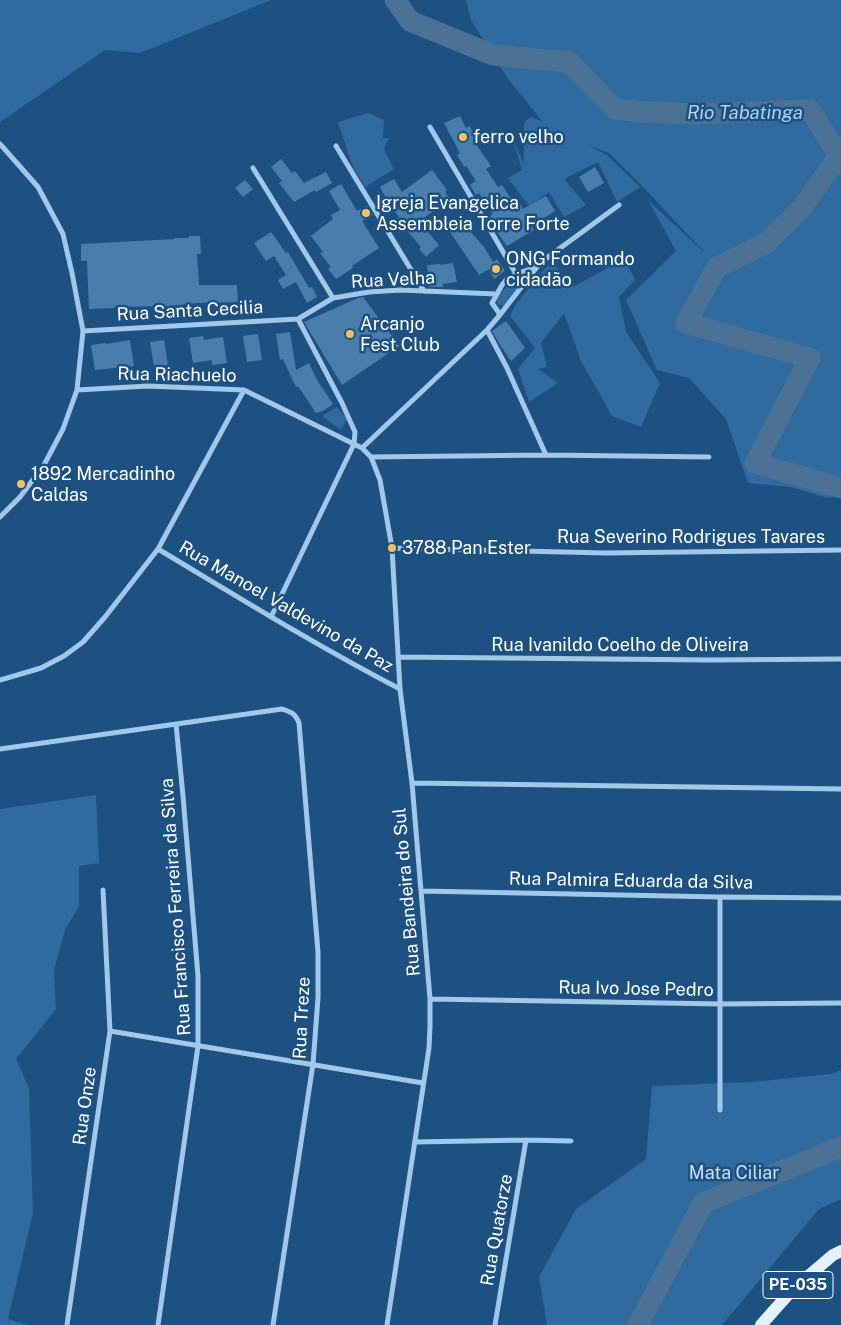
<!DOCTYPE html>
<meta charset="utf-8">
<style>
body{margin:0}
canvas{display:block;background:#1c5181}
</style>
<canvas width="841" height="1325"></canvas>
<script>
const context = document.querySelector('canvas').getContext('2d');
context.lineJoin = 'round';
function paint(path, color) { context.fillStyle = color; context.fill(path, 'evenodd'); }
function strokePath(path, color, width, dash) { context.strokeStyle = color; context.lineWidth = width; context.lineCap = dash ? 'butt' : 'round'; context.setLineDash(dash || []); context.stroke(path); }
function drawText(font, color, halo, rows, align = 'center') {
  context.font = font + ' "Public Sans",sans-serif'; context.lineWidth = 5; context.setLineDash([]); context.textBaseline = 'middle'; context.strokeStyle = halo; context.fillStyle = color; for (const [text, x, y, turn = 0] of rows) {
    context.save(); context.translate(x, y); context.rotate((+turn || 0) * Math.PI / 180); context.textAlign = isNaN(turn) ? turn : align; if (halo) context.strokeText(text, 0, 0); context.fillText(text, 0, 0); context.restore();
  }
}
const green = new Path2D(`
 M 0,0 L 271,0 L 140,53 L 105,50 L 0,122 Z
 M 466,0 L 841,0 L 841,495 L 828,498 L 791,487 L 748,483 L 726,419 L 689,378 L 657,370 L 626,300 L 676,251 L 648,200 L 708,256 L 645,189 L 609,153 L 588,145 L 607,155 L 640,187 L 617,202 L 598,162 L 564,179 L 586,205 L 564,217 L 549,192 L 529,206 L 508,178 L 522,170 L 513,140 L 524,164 L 524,122 L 531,117 L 543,122 L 509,80 L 471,20 Z
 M 368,113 L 384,120 L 383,138 L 389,138 L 384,149 L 394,169 L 365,187 L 352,165 L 338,122 Z
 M 611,254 L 624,258 L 635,280 L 619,297 L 626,332 L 660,383 L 641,427 L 612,416 L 581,361 L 564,313 L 541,343 L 547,367 L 538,369 L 558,383 L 529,402 L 518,369 L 535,348 L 510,316 L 516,304 L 547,266 L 555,265 L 573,287 L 606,269 Z
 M 526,275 L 522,285 L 504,306 L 498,305 L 497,300 C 505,286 511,280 526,275 Z
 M 337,407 L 347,419 L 341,430 L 322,416 Z
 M 96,795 L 99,863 L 79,866 L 79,906 L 65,930 L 54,971 L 56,1009 L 16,1059 L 29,1088 L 33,1213 L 8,1319 L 28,1325 L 0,1325 L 0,809 Z
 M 841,1070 L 841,1199 L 819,1209 L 722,1325 L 547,1325 L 539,1277 L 576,1209 L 646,1159 L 652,1086 L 752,1082 L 831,1074 Z`);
const river = new Path2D(`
 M 395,0 L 410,21 L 493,55 L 569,62 L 615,109 L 644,112 L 696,114 L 810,110 L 839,156 L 801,209 L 765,244 L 717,267 L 686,323 L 810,358 L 755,463 L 841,488
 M 638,1325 L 703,1203 L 841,1147`);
const building = new Path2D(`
 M 460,116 L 466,128 L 470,126 L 475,139 L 473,140 L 491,166 L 486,169 L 498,187 L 502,185 L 513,202 L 517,199 L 523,209 L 546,196 L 555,211 L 531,226 L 534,230 L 507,246 L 497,232 L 499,230 L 490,216 L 493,214 L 479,193 L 476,195 L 470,185 L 476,181 L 466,166 L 464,167 L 457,155 L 460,153 L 444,123 Z
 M 281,159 L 292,173 L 295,171 L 304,183 L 326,172 L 332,183 L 316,192 L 315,190 L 294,202 L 279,183 L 282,181 L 271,167 Z
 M 595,167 L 604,183 L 588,192 L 579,177 Z
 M 432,170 L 447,190 L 445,192 L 450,199 L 421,220 L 430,230 L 428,232 L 439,245 L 426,257 L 419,249 L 421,247 L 397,219 L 399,217 L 389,204 L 380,187 L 394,179 L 402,192 Z
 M 245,180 L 253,189 L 243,197 L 235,188 Z
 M 341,184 L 357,211 L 367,206 L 373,215 L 362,221 L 379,248 L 352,266 L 353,268 L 336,279 L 328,269 L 331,267 L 320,253 L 323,252 L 311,236 L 333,219 L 331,215 L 340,210 L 329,191 Z
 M 461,217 L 470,231 L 484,247 L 493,262 L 497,259 L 505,271 L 494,279 L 489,269 L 479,275 L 446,226 Z
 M 271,232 L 286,253 L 288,252 L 309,288 L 312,287 L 317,297 L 307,303 L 296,282 L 283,289 L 278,280 L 286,275 L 274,256 L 266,261 L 254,243 Z
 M 189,236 L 200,236 L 201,254 L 197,254 L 199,285 L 237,285 L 238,302 L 197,303 L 169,306 L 114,307 L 114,308 L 89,309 L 87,261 L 81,261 L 81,244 L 174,239 L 174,238 L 189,238 Z
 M 453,263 L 457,282 L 443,284 L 443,287 L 430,287 L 427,265 L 440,264 L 440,265 Z
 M 363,297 L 399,346 L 342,385 L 304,322 L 358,298 Z
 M 506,321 L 525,348 L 511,361 L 500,345 L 492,331 Z
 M 290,332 L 296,370 L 309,363 L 317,380 L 333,404 L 323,411 L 316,413 L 298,386 L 296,387 L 283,359 L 280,360 L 276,334 Z
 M 258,334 L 262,360 L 247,362 L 243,336 Z
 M 203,336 L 204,340 L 223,337 L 227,363 L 212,365 L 212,360 L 193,363 L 189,338 Z
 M 130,340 L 134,366 L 95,370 L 91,345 L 106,343 L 106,344 Z
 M 164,340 L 168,365 L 154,367 L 150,342 Z`);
const minor = new Path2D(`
 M 430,127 L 516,274
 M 0,144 L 38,187 L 63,234 L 72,273 L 83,331 L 77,390 L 63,429 L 44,465 L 20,497 L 0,517
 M 336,146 L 424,291
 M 253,168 L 333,298
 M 499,316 L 537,267
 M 487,330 L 507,368 L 546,455
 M 83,331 L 298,319 L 333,298 L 369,292 L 400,290 L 496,294
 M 77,390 L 148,386 L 244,390 L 362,448 L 371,457 L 380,480 L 392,548 L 400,689 L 412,783 L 430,999 L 430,1027 L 429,1048 L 387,1325
 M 362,448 L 487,330 L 499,316 L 499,313 L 492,303 L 502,285 L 506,280 L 516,274 L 533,268 L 619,205
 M 371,457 L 546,455 L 709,457
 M 392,548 L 606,553 L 841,550
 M 158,549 C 238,597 317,646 400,689
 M 271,617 L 354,444 L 355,432 L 342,403 L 298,319
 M 399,657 L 710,660 L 841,659
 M 0,680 L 41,668 L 64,656 L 83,642 L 105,617 L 158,549 L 244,390
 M 0,749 L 282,709 C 291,712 295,713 299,723 L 318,952 L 318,998 L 313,1064 L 273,1325
 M 412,783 L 841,789
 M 421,891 L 720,897 L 841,898
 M 720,897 L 720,1110
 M 430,999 L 721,1004 L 841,1003
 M 110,1031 L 423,1083
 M 415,1142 L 526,1140 L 571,1141
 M 67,1325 L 110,1031 L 103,890
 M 158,1325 L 198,1046 L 198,976 L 183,796 L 176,724
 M 495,1325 L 526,1140`);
const primary = new Path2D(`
 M 761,1325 L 793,1289 L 833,1255 L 841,1251`);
const markers = [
 [463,137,5,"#fabf5e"],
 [366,213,5,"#fabf5e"],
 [496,269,5,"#fabf5e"],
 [350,334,5,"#fabf5e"],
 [21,484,5,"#fabf5e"],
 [392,548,5,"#fabf5e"]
];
const shields = [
 [798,1285,70]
];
const shieldNames = [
 ["PE-035",798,1285]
];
const poiNames = [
 ["ferro velho",473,137],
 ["Igreja Evangelica",376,203],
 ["Assembleia Torre Forte",376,224],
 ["ONG Formando",506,259],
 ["cidadão",506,280],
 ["Arcanjo",360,324],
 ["Fest Club",360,345],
 ["1892 Mercadinho",31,474],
 ["Caldas",31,495],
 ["3788 Pan Ester",402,548]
];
const streetNames = [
 ["Rua Velha",393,280,-3],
 ["Rua Santa Cecilia",190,311,-3],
 ["Rua Riachuelo",177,375,1],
 ["Rua Severino Rodrigues Tavares",691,537],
 ["Rua Manoel Valdevino da Paz",286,607,30],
 ["Rua Ivanildo Coelho de Oliveira",620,645],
 ["Rua Palmira Eduarda da Silva",631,881,1],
 ["Rua Bandeira do Sul",407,892,-95],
 ["Rua Francisco Ferreira da Silva",176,907,-94],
 ["Rua Ivo Jose Pedro",636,989,1],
 ["Rua Treze",302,1018,-87],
 ["Rua Onze",85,1106,-82],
 ["Rua Quatorze",497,1230,-80]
];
const parkNames = [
 ["Mata Ciliar",734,1173]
];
const waterNames = [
 ["Rio Tabatinga",745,113]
];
paint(green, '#306b9f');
strokePath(river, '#4b7295', 21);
paint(building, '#497eac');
strokePath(minor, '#a1c8e9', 5);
strokePath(primary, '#e4f1fe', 12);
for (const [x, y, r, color] of markers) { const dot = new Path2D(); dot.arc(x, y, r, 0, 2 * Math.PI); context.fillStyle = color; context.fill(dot); strokePath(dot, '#1c5181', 2); }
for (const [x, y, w] of shields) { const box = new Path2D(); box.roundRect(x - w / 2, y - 13.5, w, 27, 4); context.fillStyle = '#1c5181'; context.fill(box); strokePath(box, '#fff', 1); }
drawText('bold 16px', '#fff', null, shieldNames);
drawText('18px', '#fff', '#1c5181', poiNames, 'left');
drawText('18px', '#fff', '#1c5181', streetNames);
drawText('18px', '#c5e0f7', '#1c5181', parkNames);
drawText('italic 19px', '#acd2f1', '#1c5181', waterNames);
</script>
